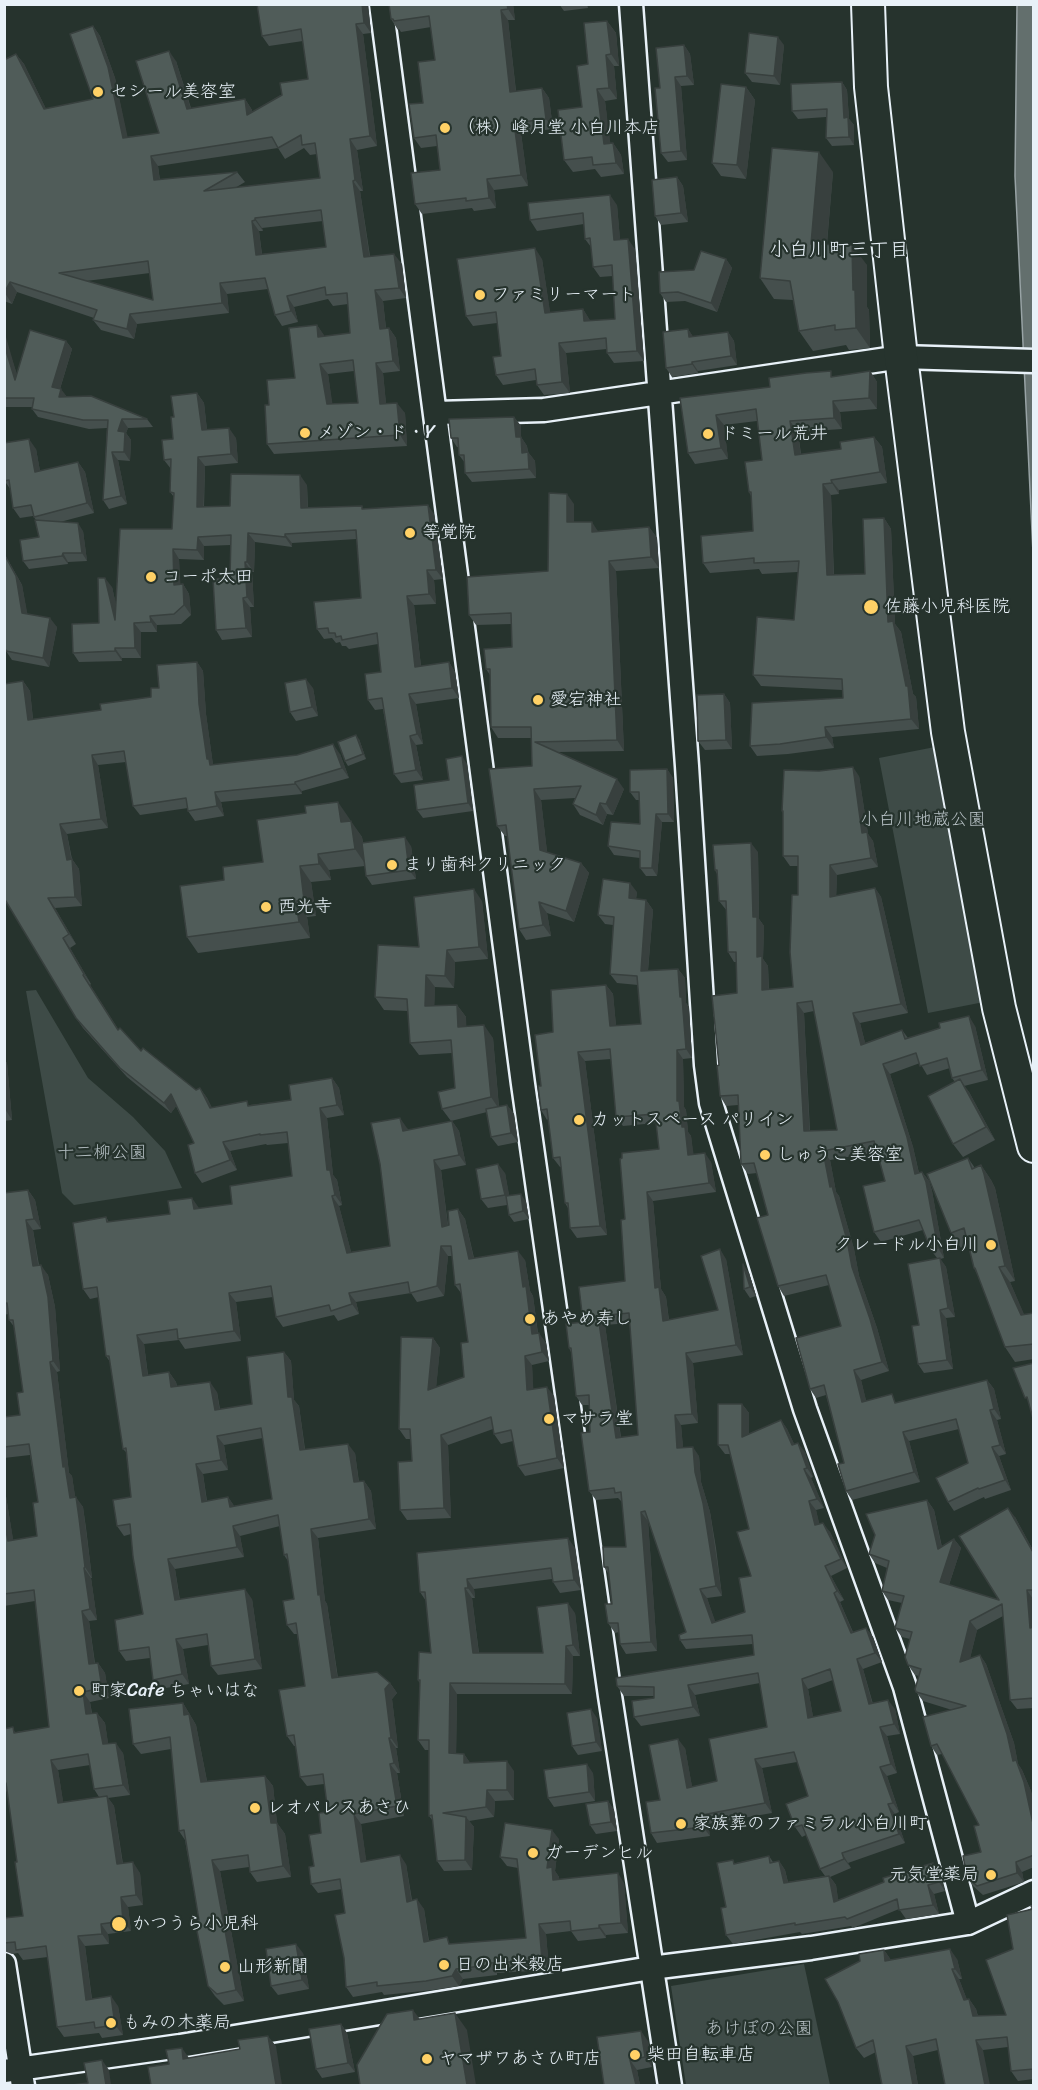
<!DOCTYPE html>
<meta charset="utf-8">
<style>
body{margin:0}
#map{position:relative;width:1038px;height:2090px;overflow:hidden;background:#26332d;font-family:Sriracha,sans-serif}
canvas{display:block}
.frame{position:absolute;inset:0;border:6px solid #e8f1f8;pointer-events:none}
</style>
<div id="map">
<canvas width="1038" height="2090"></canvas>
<div class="frame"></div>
</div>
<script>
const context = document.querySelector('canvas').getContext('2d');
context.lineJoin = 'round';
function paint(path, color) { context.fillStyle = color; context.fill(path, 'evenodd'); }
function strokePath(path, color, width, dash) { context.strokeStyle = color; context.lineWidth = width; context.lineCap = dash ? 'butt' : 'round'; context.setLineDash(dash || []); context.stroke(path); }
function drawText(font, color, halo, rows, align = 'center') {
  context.font = font + ' Sriracha,"Klee One",sans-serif'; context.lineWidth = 4.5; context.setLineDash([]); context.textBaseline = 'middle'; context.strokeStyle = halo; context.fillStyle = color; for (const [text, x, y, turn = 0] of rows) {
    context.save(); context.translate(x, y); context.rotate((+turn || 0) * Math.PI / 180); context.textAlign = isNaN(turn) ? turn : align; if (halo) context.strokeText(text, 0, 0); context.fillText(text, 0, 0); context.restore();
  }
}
const green = new Path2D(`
 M 940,746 L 989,1001 L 928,1013 L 879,758 Z
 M 36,990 L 88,1078 L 133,1117 L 165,1151 L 182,1188 L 74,1205 L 62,1193 L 26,991 Z
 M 804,1964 L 830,2085 L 686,2085 L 671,1986 Z`);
const water = new Path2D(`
 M 1017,5 L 1033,5 L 1033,553 L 1015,176 Z`);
const street = new Path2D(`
 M 381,4 L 523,1084 L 610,1696 L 670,2086
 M 631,4 L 687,766 L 706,1065 L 711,1103 L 805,1409 L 905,1687 L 968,1923
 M 436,413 L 544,410 L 901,357 L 1034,361
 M 4,1964 L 23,2086
 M 4,2071 L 180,2046 L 651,1968 L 811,1948 L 968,1923 L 1034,1892`);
const secondary = new Path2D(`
 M 868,4 L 871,87 L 901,357 L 948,732 L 999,1008 L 1034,1146`);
const wall = new Path2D(`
 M 257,4 L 368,4 L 371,33 L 363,34 L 377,146 L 357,150 L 363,191 L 360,191 L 370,256 L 402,264 L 406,298 L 383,301 L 386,328 L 389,328 L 396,338 L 400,371 L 383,373 L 386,404 L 405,413 L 407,446 L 274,454 L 267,444 L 269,405 L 295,378 L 317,325 L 324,336 L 350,333 L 348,304 L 333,306 L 328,299 L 294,307 L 298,322 L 282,326 L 275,315 L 268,289 L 227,294 L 229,313 L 137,324 L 134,339 L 101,330 L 93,320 L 94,318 L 17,292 L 12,304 L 4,301 L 4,60 L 16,54 L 24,64 L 46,109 L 93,99 L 93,26 L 100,36 L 115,78 L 127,137 L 159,133 L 176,61 L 191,108 L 245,99 L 252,110 L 252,112 L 308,79 L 303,41 L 269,46 L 262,36 ZM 278,148 L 285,159 L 304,148 L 310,155 L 317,154 L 320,178 L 235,188 L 245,182 L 237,172 L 160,180 L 158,166 ZM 323,221 L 326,247 L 262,254 L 259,231 L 263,231 L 262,228 ZM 150,273 L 153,300 L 86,281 ZM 354,371 L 358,403 L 332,404 L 328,374 Z
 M 513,4 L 515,20 L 508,20 L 516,91 L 542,88 L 549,98 L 553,129 L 521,133 L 528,186 L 494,190 L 496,208 L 474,211 L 472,208 L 422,214 L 415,204 L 440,170 L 437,146 L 421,148 L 414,138 L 435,60 L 431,27 L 401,32 L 399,29 L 398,30 L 391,19 Z
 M 559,4 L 587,4 L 588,8 L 564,11 Z
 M 607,21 L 616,33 L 619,66 L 614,66 L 617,99 L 605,101 L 610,143 L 613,143 L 621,155 L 624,174 L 601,177 L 595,169 L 573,172 L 564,160 L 582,107 L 588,64 Z
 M 684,45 L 690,54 L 694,85 L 681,86 L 687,160 L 668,162 L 661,153 L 660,88 Z
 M 784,45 L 780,85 L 752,82 L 745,73 Z
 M 842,82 L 847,90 L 849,119 L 854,125 L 854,145 L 832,146 L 826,138 L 826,117 L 798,119 L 792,111 Z
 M 746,87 L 755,100 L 746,179 L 721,176 L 712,163 Z
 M 833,172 L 827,244 L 867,265 L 867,307 L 869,310 L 870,348 L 849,350 L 846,345 L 813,351 L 799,331 L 793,300 L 774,299 L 760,278 Z
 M 677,177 L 683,186 L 688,222 L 661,225 L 655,216 Z
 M 617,205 L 620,240 L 635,249 L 644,361 L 614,363 L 607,353 L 607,349 L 566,353 L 570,393 L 544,395 L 537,385 L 536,380 L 503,385 L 496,375 L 501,356 L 497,323 L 473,326 L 466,316 L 542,259 L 550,313 L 583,309 L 590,321 L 615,319 L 613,276 L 600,277 L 593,267 L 591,247 L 585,239 L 584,224 L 537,231 L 530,220 Z
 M 726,259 L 732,268 L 717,312 L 685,301 L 666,302 L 660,293 L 694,270 Z
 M 688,329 L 693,337 L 728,332 L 734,341 L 737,365 L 698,371 L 698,373 L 672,377 L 666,368 Z
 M 4,335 L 17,375 L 66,341 L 72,349 L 60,389 L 67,397 L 147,419 L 153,427 L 128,428 L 126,433 L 131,440 L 130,461 L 118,460 L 127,504 L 109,509 L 103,500 L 107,428 L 89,429 L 38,417 L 32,409 L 32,407 L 4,407 Z
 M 870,371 L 877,382 L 877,409 L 840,412 L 842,429 L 798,432 L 801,454 L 841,449 L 874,437 L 882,447 L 887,483 L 839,490 L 839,494 L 831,495 L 834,575 L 865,574 L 884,518 L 891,529 L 895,624 L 901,632 L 913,694 L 916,697 L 919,729 L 832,737 L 834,748 L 788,754 L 757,756 L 750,746 L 843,698 L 842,690 L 761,686 L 753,675 L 794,620 L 798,572 L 762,574 L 759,569 L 710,573 L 703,563 L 753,531 L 751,496 L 749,492 L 762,460 L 757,421 L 724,425 L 728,459 L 695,464 L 688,453 L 680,398 L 770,387 Z
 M 197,393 L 204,403 L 207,430 L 236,438 L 238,463 L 205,466 L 204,507 L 230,506 L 307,485 L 308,508 L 364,509 L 434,514 L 443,579 L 434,580 L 436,604 L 414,605 L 421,666 L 449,662 L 455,672 L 459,698 L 416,704 L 423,744 L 416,745 L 423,780 L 401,783 L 394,774 L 383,709 L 375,710 L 368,700 L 381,672 L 378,644 L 349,649 L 346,646 L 342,646 L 340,642 L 336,643 L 332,638 L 324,639 L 317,629 L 361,598 L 357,539 L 292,543 L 292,547 L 255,542 L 254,572 L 252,572 L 254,607 L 250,607 L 252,637 L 222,640 L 216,630 L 230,578 L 231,545 L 204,546 L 204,560 L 179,559 L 180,585 L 183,584 L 189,594 L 191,615 L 181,624 L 157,625 L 157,632 L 141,632 L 141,658 L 122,658 L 122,661 L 79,662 L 73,653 L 99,623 L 112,587 L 116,605 L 172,529 L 174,497 L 170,492 L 171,469 L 164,460 L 173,439 L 174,417 Z
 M 514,417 L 521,426 L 521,437 L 527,446 L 528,452 L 535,461 L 536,478 L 472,482 L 465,473 L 465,463 L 459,455 L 459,447 L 457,447 L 451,438 Z
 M 4,443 L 36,449 L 40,471 L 78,462 L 85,472 L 94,513 L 60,522 L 83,531 L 87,561 L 68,562 L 68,564 L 29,569 L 23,561 L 39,537 L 36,520 L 33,516 L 20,518 L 13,508 L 11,490 L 6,483 L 4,484 Z
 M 574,504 L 574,522 L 598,531 L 649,527 L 657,538 L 659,568 L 616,571 L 624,751 L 558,752 L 624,789 L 613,815 L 607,814 L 603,825 L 580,815 L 573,804 L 575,798 L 541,800 L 547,852 L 581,863 L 589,873 L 574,922 L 547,913 L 551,936 L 526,940 L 519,929 L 508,836 L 505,836 L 497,826 L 532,766 L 531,738 L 498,738 L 491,727 L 490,675 L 486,669 L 512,647 L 511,624 L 476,625 L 469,615 L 548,571 Z
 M 4,553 L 22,585 L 27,614 L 57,627 L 49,667 L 12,660 L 6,651 L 4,645 Z
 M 197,662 L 203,671 L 206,714 L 213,765 L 340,754 L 349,778 L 302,791 L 302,794 L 221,802 L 224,816 L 195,821 L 188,811 L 188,808 L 140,815 L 133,806 L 126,762 L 98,765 L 108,828 L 67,834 L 72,859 L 79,869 L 82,906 L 55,908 L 76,944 L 70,948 L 91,984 L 90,985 L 118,1029 L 141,1051 L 196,1090 L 200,1088 L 207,1098 L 212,1108 L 250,1105 L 291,1100 L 332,1078 L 339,1088 L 344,1115 L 327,1118 L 333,1175 L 337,1180 L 342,1205 L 339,1206 L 351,1252 L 390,1246 L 407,1128 L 408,1130 L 452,1121 L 459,1131 L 466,1165 L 441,1170 L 448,1225 L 449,1225 L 458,1209 L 465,1219 L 474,1258 L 525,1260 L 530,1291 L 533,1296 L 538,1333 L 546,1343 L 549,1361 L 532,1365 L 533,1389 L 554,1396 L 564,1468 L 525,1476 L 518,1466 L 513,1441 L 501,1444 L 494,1434 L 493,1429 L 448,1445 L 451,1518 L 407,1520 L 400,1510 L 412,1461 L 411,1439 L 406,1439 L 399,1429 L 433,1338 L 440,1348 L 436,1387 L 464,1377 L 468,1342 L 461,1293 L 455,1285 L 452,1256 L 448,1256 L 444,1296 L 417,1302 L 411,1293 L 356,1302 L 359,1314 L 338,1321 L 334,1315 L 283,1327 L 276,1317 L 273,1297 L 236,1302 L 241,1341 L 185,1349 L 179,1340 L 144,1344 L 148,1375 L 169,1372 L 176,1382 L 177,1386 L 217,1392 L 220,1409 L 252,1404 L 284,1352 L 291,1361 L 294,1400 L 299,1406 L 305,1449 L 355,1453 L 359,1482 L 364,1481 L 371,1491 L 376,1529 L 318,1538 L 325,1601 L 327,1604 L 338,1678 L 390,1683 L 397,1693 L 392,1699 L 398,1748 L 396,1748 L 400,1773 L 397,1773 L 404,1816 L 361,1824 L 366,1861 L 406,1864 L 412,1900 L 424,1909 L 429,1941 L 452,1944 L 526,1938 L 518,1868 L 507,1866 L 500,1857 L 559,1839 L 555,1871 L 559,1877 L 559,1880 L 624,1883 L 628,1933 L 606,1935 L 606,1938 L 578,1941 L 571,1931 L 546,1934 L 549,1970 L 497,1973 L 497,1975 L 463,1979 L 459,1986 L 433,1990 L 384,1995 L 382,1992 L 353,1997 L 346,1987 L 345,1913 L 342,1889 L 318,1893 L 311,1884 L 321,1833 L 328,1812 L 324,1784 L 307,1786 L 300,1777 L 296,1746 L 294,1746 L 287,1736 L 305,1686 L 297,1634 L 294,1634 L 287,1625 L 294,1599 L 288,1561 L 284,1555 L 280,1526 L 240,1536 L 244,1557 L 175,1569 L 180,1600 L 252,1599 L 262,1669 L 218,1675 L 211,1666 L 208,1645 L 183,1649 L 189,1684 L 160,1689 L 153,1680 L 150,1658 L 126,1661 L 119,1651 L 143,1614 L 131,1534 L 124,1536 L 117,1526 L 131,1497 L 126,1452 L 123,1449 L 110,1362 L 106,1356 L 99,1297 L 90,1299 L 83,1289 L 106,1217 L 109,1222 L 170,1214 L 232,1204 L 292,1176 L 288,1143 L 267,1145 L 266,1144 L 230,1151 L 237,1170 L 202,1183 L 195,1173 L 194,1143 L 176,1106 L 171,1113 L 127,1077 L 83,1028 L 76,1018 L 4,898 L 23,681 L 30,691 L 33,719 L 101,710 L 151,697 L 159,688 ZM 263,1438 L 272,1499 L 234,1506 L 228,1497 L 207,1501 L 203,1474 L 228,1470 L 224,1445 Z
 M 313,688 L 318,716 L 296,721 L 290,712 Z
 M 724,694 L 730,703 L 732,749 L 705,750 L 698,741 Z
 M 359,739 L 366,759 L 348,766 L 345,761 Z
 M 467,764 L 473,811 L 423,818 L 417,810 Z
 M 667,769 L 673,778 L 674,822 L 662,822 L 657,876 L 646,876 L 640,868 L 640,858 L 614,855 L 608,846 L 640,824 L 639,800 L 636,800 L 630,792 Z
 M 859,776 L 868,834 L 873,841 L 878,867 L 837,875 L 836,896 L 875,888 L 881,897 L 908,1013 L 860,1023 L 865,1043 L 902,1030 L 908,1038 L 975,1026 L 988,1080 L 964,1086 L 969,1092 L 995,1140 L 963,1157 L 953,1144 L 955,1082 L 952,1078 L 950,1068 L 927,1075 L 920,1063 L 890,1074 L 913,1147 L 919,1173 L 922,1172 L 929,1181 L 932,1191 L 944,1258 L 940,1259 L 946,1267 L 955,1317 L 946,1318 L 953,1369 L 924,1373 L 918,1364 L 919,1325 L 937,1258 L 931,1250 L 923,1230 L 881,1242 L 874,1232 L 885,1181 L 877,1152 L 830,1160 L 836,1192 L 839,1196 L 854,1249 L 859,1276 L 877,1328 L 889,1371 L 861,1380 L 866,1401 L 898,1402 L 987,1380 L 994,1389 L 1001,1419 L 997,1420 L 1006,1454 L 999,1456 L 1011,1490 L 985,1499 L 984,1497 L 954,1511 L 948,1502 L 968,1463 L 959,1429 L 909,1441 L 920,1482 L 852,1500 L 846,1491 L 844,1463 L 826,1395 L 816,1398 L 810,1389 L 841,1326 L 829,1285 L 784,1296 L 778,1286 L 768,1215 L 757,1173 L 748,1174 L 741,1164 L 738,1105 L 726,1106 L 720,1096 L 719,1065 L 737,993 L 736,962 L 734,962 L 728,952 L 727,911 L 719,901 L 717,874 L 715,870 L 758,852 L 759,919 L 764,926 L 763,959 L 768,966 L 769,990 L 793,987 L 798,895 L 798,866 L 790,866 L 783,856 L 783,813 L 782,811 ZM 814,1011 L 837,1130 L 810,1131 L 804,1013 Z
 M 349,818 L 350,821 L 362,837 L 363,843 L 411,846 L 416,879 L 372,885 L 366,876 L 365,866 L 329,870 L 331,880 L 311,882 L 316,916 L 307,917 L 310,938 L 198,953 L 187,937 L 224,880 L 263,862 Z
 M 637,892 L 636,899 L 646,900 L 653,910 L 648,971 L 678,969 L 685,978 L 686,1003 L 689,1007 L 692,1058 L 683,1059 L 684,1107 L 686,1110 L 688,1132 L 691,1136 L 693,1154 L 711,1162 L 716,1192 L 653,1201 L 661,1289 L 666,1297 L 669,1320 L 718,1310 L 726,1259 L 743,1355 L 693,1363 L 698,1423 L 681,1425 L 683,1448 L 699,1456 L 701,1482 L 710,1512 L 716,1548 L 722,1596 L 707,1598 L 715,1622 L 745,1612 L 751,1576 L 749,1529 L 730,1454 L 725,1454 L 718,1445 L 742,1404 L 749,1413 L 749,1434 L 781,1420 L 787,1429 L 794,1444 L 805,1452 L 813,1477 L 811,1478 L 824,1508 L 816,1510 L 819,1524 L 830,1532 L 847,1568 L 831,1576 L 844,1600 L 840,1602 L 853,1632 L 866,1628 L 873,1637 L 882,1662 L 863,1669 L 873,1704 L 895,1709 L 900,1734 L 887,1736 L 897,1773 L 887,1776 L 899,1812 L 895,1814 L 905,1843 L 848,1863 L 851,1868 L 830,1877 L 836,1885 L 838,1900 L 933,1863 L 939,1872 L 945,1891 L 934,1894 L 939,1914 L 906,1919 L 899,1909 L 853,1928 L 851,1926 L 802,1934 L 800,1932 L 733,1944 L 726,1935 L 726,1907 L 736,1863 L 769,1856 L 773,1862 L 779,1861 L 785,1870 L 788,1882 L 825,1876 L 820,1869 L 806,1835 L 802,1837 L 795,1827 L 808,1796 L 797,1762 L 762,1768 L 772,1813 L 708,1824 L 710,1836 L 657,1843 L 651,1833 L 660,1800 L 685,1748 L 692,1787 L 717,1781 L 767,1727 L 760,1683 L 695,1695 L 700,1716 L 641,1726 L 634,1717 L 654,1698 L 654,1696 L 624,1696 L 617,1686 L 754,1655 L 753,1644 L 686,1649 L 680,1640 L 686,1632 L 648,1521 L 657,1651 L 626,1654 L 620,1644 L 619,1632 L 615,1633 L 608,1623 L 612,1604 L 608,1573 L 604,1567 L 626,1547 L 622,1502 L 618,1498 L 596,1500 L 589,1491 L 590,1405 L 582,1405 L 576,1396 L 571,1352 L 569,1348 L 583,1322 L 625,1281 L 625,1219 L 659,1149 L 656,1123 L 623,1126 L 616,1117 L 611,1059 L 585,1061 L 607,1235 L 577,1238 L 570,1228 L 568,1208 L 565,1203 L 561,1167 L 560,1167 L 553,1158 L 548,1119 L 547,1120 L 541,1110 L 541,1086 L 553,1032 L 606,985 L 613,994 L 616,1026 L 641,1024 L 638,985 L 617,983 L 610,974 L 613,925 L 605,924 L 598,915 ZM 630,1323 L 638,1435 L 621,1437 L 605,1325 ZM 833,1680 L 841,1711 L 813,1717 L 808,1689 Z
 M 482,901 L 488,959 L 455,962 L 454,988 L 435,987 L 434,1006 L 457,1005 L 466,1017 L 466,1027 L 493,1038 L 499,1107 L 507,1105 L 514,1114 L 518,1142 L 498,1146 L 491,1137 L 487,1112 L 451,1121 L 442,1109 L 455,1088 L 452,1053 L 419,1055 L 410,1043 L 408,1011 L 384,1010 L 375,997 L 419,947 Z
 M 4,1060 L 7,1063 L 12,1120 L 4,1121 Z
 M 968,1158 L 975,1168 L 981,1165 L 991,1180 L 995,1188 L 1015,1281 L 1010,1282 L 1024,1315 L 1034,1313 L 1034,1359 L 1015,1362 L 1005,1347 L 977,1274 L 974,1268 L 968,1245 L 961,1248 L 951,1233 Z
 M 505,1173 L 509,1196 L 526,1202 L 529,1219 L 514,1222 L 509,1215 L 507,1205 L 488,1208 L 481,1199 Z
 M 28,1190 L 35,1200 L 41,1229 L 33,1230 L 39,1265 L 48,1275 L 55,1307 L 60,1371 L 57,1372 L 69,1473 L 72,1476 L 75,1497 L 83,1507 L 86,1528 L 92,1578 L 91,1578 L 97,1620 L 89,1621 L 95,1663 L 98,1663 L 105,1673 L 109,1698 L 90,1702 L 92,1713 L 97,1713 L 105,1723 L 108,1744 L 123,1753 L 130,1795 L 108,1798 L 114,1806 L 123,1864 L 140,1873 L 143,1905 L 128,1907 L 131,1931 L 108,1934 L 109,1944 L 85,1946 L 92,1999 L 118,2006 L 123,2035 L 102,2038 L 99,2033 L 64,2037 L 57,2027 L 48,1957 L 23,1960 L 18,1953 L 12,1954 L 4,1951 L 4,1918 L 23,1916 L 17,1862 L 7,1792 L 4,1788 L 4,1729 L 16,1732 L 49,1727 L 35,1601 L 4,1606 L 4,1484 L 13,1540 L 37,1536 L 38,1502 L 30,1455 L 4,1458 L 4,1417 L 20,1415 L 23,1392 L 15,1328 L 9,1320 L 8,1314 L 4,1315 L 4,1193 ZM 90,1765 L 94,1789 L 99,1797 L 63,1802 L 58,1770 Z
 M 749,1273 L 756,1296 L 750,1298 L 744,1289 Z
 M 927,1500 L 934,1510 L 942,1547 L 954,1539 L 961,1548 L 949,1585 L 999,1600 L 1015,1517 L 1034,1552 L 1034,1708 L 1017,1709 L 1010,1700 L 1003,1616 L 977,1630 L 970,1658 L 980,1655 L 986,1664 L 1014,1743 L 1018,1764 L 1022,1770 L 1031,1791 L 1034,1805 L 1034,1867 L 1022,1872 L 1024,1882 L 983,1895 L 973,1886 L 967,1877 L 981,1852 L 979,1825 L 942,1754 L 937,1755 L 931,1746 L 952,1710 L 923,1701 L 916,1692 L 919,1676 L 915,1675 L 908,1665 L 910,1639 L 902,1637 L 895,1628 L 902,1603 L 888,1600 L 882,1591 L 887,1568 L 875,1563 L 869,1554 Z
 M 575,1548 L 581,1590 L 560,1593 L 553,1582 L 552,1579 L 474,1589 L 475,1598 L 472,1598 L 479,1653 L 543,1653 L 575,1613 L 580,1656 L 573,1656 L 572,1694 L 457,1694 L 456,1754 L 464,1754 L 470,1763 L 514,1771 L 514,1800 L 495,1801 L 494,1817 L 469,1821 L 474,1827 L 472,1870 L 444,1871 L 437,1861 L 433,1821 L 429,1816 L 429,1750 L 425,1750 L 418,1740 L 420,1684 L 418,1680 L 431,1653 L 426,1601 L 420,1592 Z
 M 183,1703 L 196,1725 L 207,1781 L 265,1776 L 273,1786 L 277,1823 L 285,1834 L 291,1877 L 257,1882 L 250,1872 L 249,1867 L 220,1871 L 244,2001 L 224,2005 L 215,1996 L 208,1986 L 199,1920 L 185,1840 L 179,1831 L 171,1749 L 141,1754 L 133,1744 Z
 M 597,1718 L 602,1751 L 578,1755 L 572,1746 Z
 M 593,1773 L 595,1801 L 554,1807 L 548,1798 Z
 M 608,1801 L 614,1810 L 617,1831 L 596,1834 L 590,1825 Z
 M 1034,1905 L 1034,2079 L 1018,2081 L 1011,2071 L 1008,2047 L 983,2050 L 938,2050 L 913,2056 L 918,2085 L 882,2085 L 876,2052 L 864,2058 L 856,2048 L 884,1950 L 891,1960 L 957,1959 L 962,1979 L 959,1979 L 967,2000 L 969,1999 L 976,2009 L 978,2016 L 1006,2015 L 1013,1949 L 1033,1909 Z
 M 303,1953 L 309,1989 L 278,1995 L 271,1986 Z
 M 341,2024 L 347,2033 L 355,2072 L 322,2078 L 316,2069 Z
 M 648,2041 L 652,2067 L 637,2070 L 640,2085 L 604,2085 Z`);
const shadedWall = new Path2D(`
 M 362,4 L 368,4 L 371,33 L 364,23 Z
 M 507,4 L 513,4 L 515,20 L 508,9 Z
 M 501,10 L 508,20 L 517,102 L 510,92 Z
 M 607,21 L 616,33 L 619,66 L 611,54 Z
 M 356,24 L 363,34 L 377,146 L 370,136 Z
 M 93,26 L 100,36 L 115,78 L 130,148 L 123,138 Z
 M 778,37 L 784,45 L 780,85 L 774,76 Z
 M 684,45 L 690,54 L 694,85 L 687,76 Z
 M 169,51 L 176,61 L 194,119 L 187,109 Z
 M 16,54 L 24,64 L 51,119 L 44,109 Z
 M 606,55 L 614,66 L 617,99 L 609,88 Z
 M 675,77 L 681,86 L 687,160 L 681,151 Z
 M 842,82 L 847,90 L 849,119 L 854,125 L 854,145 L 849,137 L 844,118 Z
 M 746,87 L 755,100 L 746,179 L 737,165 Z
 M 542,88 L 549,98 L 553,129 L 546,119 Z
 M 597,89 L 605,101 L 612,156 L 604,144 Z
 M 245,99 L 252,110 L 255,125 L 247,115 Z
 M 514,123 L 521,133 L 528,186 L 521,175 Z
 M 350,139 L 357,150 L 363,191 L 355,180 Z
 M 613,143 L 621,155 L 624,174 L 616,163 Z
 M 819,152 L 833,172 L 825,264 L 811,244 Z
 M 151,156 L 158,166 L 161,191 L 154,180 Z
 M 677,177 L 683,186 L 688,222 L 681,213 Z
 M 487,179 L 494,190 L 496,208 L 489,198 Z
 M 353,181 L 360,191 L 371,267 L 364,257 Z
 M 610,195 L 617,205 L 621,251 L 614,240 Z
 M 255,218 L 262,228 L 263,231 L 255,220 Z
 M 252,221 L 259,231 L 263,265 L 256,255 Z
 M 628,239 L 635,249 L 644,361 L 637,351 Z
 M 852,245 L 867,265 L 867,307 L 869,310 L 870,348 L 856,328 L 853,290 Z
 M 535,248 L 542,259 L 552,324 L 545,313 Z
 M 394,254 L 402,264 L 406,298 L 399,288 Z
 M 726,259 L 732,268 L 717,312 L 711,303 Z
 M 10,282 L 17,292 L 12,304 L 5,293 Z
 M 220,283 L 227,294 L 229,313 L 222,303 Z
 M 375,290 L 383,301 L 387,339 L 380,329 Z
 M 287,296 L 294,307 L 298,322 L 291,311 Z
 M 583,309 L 590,320 L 591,331 L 584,321 Z
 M 130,314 L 137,324 L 134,339 L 127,329 Z
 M 317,325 L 324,335 L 325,347 L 318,337 Z
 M 389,328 L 396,338 L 400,371 L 393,361 Z
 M 688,329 L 694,338 L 689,337 Z
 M 728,332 L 734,341 L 737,365 L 731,356 Z
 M 4,335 L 6,337 L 21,389 L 15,380 L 4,344 Z
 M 66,341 L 72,349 L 58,395 L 52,387 Z
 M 559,343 L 566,353 L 570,393 L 562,382 Z
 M 692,362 L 698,371 L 698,373 L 692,364 Z
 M 376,363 L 383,373 L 387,414 L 380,404 Z
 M 320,364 L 328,374 L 334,414 L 327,404 Z
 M 870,371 L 877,382 L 877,409 L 869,398 Z
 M 61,389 L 67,397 L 59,397 Z
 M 197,393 L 204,403 L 208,439 L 202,430 Z
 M 833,401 L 840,412 L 842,429 L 834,418 Z
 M 397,403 L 405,413 L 407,446 L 400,435 Z
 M 716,415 L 724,425 L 728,459 L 721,448 Z
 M 514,417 L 521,426 L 521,437 L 527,446 L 529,462 L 522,453 L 516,437 Z
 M 122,419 L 128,428 L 126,433 L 131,440 L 130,461 L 124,452 L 118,431 Z
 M 790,421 L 798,432 L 802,466 L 795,455 Z
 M 229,428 L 236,438 L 238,463 L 231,454 Z
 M 874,437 L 882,447 L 887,483 L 880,472 Z
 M 29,439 L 36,449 L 42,482 L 35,472 Z
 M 112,452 L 118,460 L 127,504 L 121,496 Z
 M 528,452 L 535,461 L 536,478 L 529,469 Z
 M 198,457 L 205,466 L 203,517 L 197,507 Z
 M 78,462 L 85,472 L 94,513 L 87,503 Z
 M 300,475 L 307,485 L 308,517 L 301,508 Z
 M 831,480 L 839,490 L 839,494 L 832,483 Z
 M 823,484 L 831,495 L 834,586 L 827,575 Z
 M 567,494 L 574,504 L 574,532 L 567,522 Z
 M 428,505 L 434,514 L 443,579 L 436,570 Z
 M 884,518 L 891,529 L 895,624 L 901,632 L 913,694 L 916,697 L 919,729 L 911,719 L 906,686 L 888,622 Z
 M 592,522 L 599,533 L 592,532 Z
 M 78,523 L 83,531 L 87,561 L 82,553 Z
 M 649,527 L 657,538 L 659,568 L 651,557 Z
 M 248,533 L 255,542 L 254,572 L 247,562 Z
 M 285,534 L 292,543 L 292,547 L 285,537 Z
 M 198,537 L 204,546 L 204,560 L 197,550 Z
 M 173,549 L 179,559 L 181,594 L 174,585 Z
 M 4,553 L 22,585 L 29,622 L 22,613 Z
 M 63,553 L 68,562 L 68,564 L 62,556 Z
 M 609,561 L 616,571 L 624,751 L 617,740 Z
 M 245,562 L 252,572 L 254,607 L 247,597 Z
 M 427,570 L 434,580 L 436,604 L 429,594 Z
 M 105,578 L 112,587 L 122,629 L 115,620 Z
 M 183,584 L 189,594 L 191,615 L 184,605 Z
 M 407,596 L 414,605 L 422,676 L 415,667 Z
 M 243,598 L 250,607 L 252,637 L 246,628 Z
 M 150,616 L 157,625 L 157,632 L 151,622 Z
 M 50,618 L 57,627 L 49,667 L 43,658 Z
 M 134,623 L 141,632 L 141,658 L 135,648 Z
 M 115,648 L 122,658 L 122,661 L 115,651 Z
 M 197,662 L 203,671 L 206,714 L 213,765 L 217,775 L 207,759 L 199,704 Z
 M 449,662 L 455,672 L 459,698 L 452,688 Z
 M 306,679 L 313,688 L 318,716 L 312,707 Z
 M 23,681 L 30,691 L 34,730 L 28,720 Z
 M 409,694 L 416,704 L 423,744 L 417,734 Z
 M 724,694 L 730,703 L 732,749 L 726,740 Z
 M 825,727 L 832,737 L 834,748 L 826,737 Z
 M 356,735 L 359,739 L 366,759 L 363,754 Z
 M 410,736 L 416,745 L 423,780 L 416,770 Z
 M 333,744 L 340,754 L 349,778 L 342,768 Z
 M 92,755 L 98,765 L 108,828 L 101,819 Z
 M 462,756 L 467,764 L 473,811 L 468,803 Z
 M 853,767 L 859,776 L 868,834 L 873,841 L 878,867 L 871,858 L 862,833 Z
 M 667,769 L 673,778 L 674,822 L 668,814 Z
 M 617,779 L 624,789 L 613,815 L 606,804 Z
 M 295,782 L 302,791 L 302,794 L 295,784 Z
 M 534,789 L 541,800 L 548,860 L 540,850 Z
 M 215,792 L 221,802 L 224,816 L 217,806 Z
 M 338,802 L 349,818 L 352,838 L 341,822 Z
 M 600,803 L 607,814 L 603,825 L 596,815 Z
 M 656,814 L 662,822 L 657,876 L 652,868 Z
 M 351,821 L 362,837 L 366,865 L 355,849 Z
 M 60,824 L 67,834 L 72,863 L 72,859 L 79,869 L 82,906 L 75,897 L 67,860 Z
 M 405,837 L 411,846 L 416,879 L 409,870 Z
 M 751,843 L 758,852 L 759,919 L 764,926 L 763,959 L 768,966 L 769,1000 L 762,990 L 757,957 L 753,917 Z
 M 318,854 L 329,870 L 331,880 L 319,864 Z
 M 581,863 L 589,873 L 574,922 L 566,911 Z
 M 830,865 L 837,875 L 836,906 L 830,897 Z
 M 300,866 L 311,882 L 316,916 L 304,900 Z
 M 630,883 L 637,892 L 635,907 L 629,898 Z
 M 875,888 L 881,897 L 908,1013 L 901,1004 Z
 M 474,889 L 482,901 L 488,959 L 479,947 Z
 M 48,898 L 55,908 L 76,944 L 69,934 Z
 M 646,900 L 653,910 L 647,980 L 641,971 Z
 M 296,901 L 307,917 L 310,938 L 299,922 Z
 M 539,902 L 547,913 L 551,936 L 543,925 Z
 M 63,938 L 70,948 L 91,984 L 84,974 Z
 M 447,950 L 455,962 L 454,988 L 445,976 Z
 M 678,969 L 685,978 L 686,1003 L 689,1007 L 692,1058 L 686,1049 L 680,997 Z
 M 426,975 L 435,987 L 434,1019 L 425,1006 Z
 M 606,985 L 613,994 L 617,1036 L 610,1026 Z
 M 797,1003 L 804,1013 L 810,1141 L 804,1131 Z
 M 457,1005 L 466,1017 L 467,1040 L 458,1027 Z
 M 853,1013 L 860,1023 L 868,1054 L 861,1045 Z
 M 969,1016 L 975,1026 L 988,1080 L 982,1070 Z
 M 484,1025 L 493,1038 L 499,1109 L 491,1097 Z
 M 677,1050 L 683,1059 L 684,1107 L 686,1110 L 688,1132 L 691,1136 L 695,1164 L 688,1155 L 677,1101 Z
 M 578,1052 L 585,1061 L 607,1235 L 600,1226 Z
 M 4,1060 L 7,1063 L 12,1120 L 5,1109 Z
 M 883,1064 L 890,1074 L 913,1147 L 921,1183 L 915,1174 Z
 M 332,1078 L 339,1088 L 344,1115 L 337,1105 Z
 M 960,1079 L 969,1092 L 995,1140 L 986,1127 Z
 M 200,1088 L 207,1098 L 217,1118 L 210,1108 Z
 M 171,1094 L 178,1104 L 171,1113 L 164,1103 Z
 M 507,1105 L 514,1114 L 518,1142 L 511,1133 Z
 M 320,1108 L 327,1118 L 333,1175 L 337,1180 L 342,1205 L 335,1195 L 327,1170 Z
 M 400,1118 L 407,1128 L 410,1140 L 403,1131 Z
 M 452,1121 L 459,1131 L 466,1165 L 459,1155 Z
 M 223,1142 L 230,1151 L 237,1170 L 230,1160 Z
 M 823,1151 L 830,1160 L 836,1192 L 839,1196 L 854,1249 L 859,1276 L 877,1328 L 889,1371 L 882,1362 L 852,1267 L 830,1187 Z
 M 705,1153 L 711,1162 L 716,1192 L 709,1183 Z
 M 434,1160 L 441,1170 L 449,1236 L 442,1227 Z
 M 498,1164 L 505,1173 L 511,1204 L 505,1195 Z
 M 981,1165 L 991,1180 L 995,1188 L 1015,1281 L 1005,1266 Z
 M 922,1172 L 929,1181 L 932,1191 L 944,1258 L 938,1248 Z
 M 28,1190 L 35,1200 L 41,1229 L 34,1219 Z
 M 647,1192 L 653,1201 L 661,1289 L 666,1297 L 670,1331 L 663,1321 L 655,1288 Z
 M 521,1194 L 526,1202 L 529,1219 L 523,1211 Z
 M 332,1196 L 339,1206 L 354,1263 L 347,1253 Z
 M 192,1198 L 199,1208 L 194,1209 Z
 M 458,1209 L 465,1219 L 476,1269 L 469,1259 Z
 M 26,1220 L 33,1230 L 40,1277 L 33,1266 Z
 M 441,1246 L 448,1256 L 444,1296 L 437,1286 Z
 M 720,1249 L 726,1259 L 743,1355 L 736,1345 Z
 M 518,1251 L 525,1260 L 530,1291 L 533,1296 L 539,1343 L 532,1334 L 523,1287 Z
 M 940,1258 L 946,1267 L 955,1317 L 948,1308 Z
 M 743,1264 L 749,1273 L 756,1296 L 750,1287 Z
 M 41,1265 L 48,1275 L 55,1307 L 60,1371 L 53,1361 Z
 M 999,1267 L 1010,1282 L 1031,1330 L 1021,1315 Z
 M 229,1293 L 236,1302 L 241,1341 L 234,1331 Z
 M 349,1293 L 356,1302 L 359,1314 L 352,1304 Z
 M 940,1310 L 946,1318 L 953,1369 L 947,1360 Z
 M 598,1316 L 605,1325 L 622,1447 L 616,1438 Z
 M 539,1333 L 546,1343 L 549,1361 L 542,1352 Z
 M 137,1335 L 144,1344 L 149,1386 L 143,1376 Z
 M 433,1338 L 440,1348 L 435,1400 L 428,1390 Z
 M 284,1352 L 291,1361 L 294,1400 L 299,1406 L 306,1460 L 300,1450 L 288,1397 Z
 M 686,1353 L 693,1363 L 698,1423 L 692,1414 Z
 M 525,1356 L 532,1365 L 534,1400 L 527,1390 Z
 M 50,1362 L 57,1372 L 69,1473 L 72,1476 L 77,1508 L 70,1498 L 63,1467 Z
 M 854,1370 L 861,1380 L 869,1412 L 862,1402 Z
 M 169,1372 L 176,1382 L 178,1397 L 171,1387 Z
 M 987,1380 L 994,1389 L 1001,1419 L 994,1409 Z
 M 210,1382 L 217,1392 L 221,1420 L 215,1410 Z
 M 547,1387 L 554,1396 L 564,1468 L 557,1458 Z
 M 742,1404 L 749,1413 L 749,1446 L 742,1437 Z
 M 990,1410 L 997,1420 L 1006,1454 L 1000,1445 Z
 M 675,1415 L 681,1425 L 684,1458 L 677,1448 Z
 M 781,1420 L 787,1429 L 799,1454 L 792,1445 Z
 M 903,1432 L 909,1441 L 920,1482 L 914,1472 Z
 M 441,1435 L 448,1445 L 451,1518 L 444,1508 Z
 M 217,1436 L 224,1445 L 228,1470 L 221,1460 Z
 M 798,1443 L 805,1452 L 813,1477 L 807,1468 Z
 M 348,1444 L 355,1453 L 360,1492 L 354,1482 Z
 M 693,1447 L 699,1456 L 701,1482 L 710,1512 L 722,1596 L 716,1586 L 695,1472 Z
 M 992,1447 L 999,1456 L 1011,1490 L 1005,1480 Z
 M 196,1464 L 203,1474 L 208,1512 L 202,1502 Z
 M 804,1469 L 811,1478 L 824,1508 L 817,1499 Z
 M 364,1481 L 371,1491 L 376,1529 L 369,1519 Z
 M 4,1484 L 15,1551 L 8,1541 L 4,1520 Z
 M 76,1497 L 83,1507 L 92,1578 L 85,1567 Z
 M 228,1497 L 235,1507 L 230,1507 Z
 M 927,1500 L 934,1510 L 944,1559 L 938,1549 Z
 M 809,1501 L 816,1510 L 822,1534 L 815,1525 Z
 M 1008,1508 L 1015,1517 L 1034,1552 L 1034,1554 Z
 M 641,1512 L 648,1521 L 657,1651 L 651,1642 Z
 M 823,1523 L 830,1532 L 847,1568 L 841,1559 Z
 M 233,1526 L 240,1536 L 244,1557 L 237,1547 Z
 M 311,1529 L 318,1538 L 325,1601 L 327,1604 L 339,1688 L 332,1678 L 318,1595 Z
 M 568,1538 L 575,1548 L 581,1590 L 574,1580 Z
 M 954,1539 L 961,1548 L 947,1591 L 940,1582 Z
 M 168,1559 L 175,1569 L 181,1610 L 175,1600 Z
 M 825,1566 L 831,1576 L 844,1600 L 837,1591 Z
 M 84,1568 L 91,1578 L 97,1620 L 90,1609 Z
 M 467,1579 L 474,1589 L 475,1598 L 468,1588 Z
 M 465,1588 L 472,1598 L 480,1663 L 473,1653 Z
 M 245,1589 L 252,1599 L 262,1669 L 255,1659 Z
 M 700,1589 L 707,1598 L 719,1632 L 712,1623 Z
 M 1027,1590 L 1033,1599 L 1034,1633 L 1030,1628 Z
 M 834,1593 L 840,1602 L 857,1643 L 851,1633 Z
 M 568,1603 L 575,1613 L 580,1656 L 573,1645 Z
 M 82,1611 L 89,1621 L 96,1674 L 89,1664 Z
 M 970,1621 L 977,1630 L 967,1671 L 960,1662 Z
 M 866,1628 L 873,1637 L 882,1662 L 875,1653 Z
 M 176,1639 L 183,1649 L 189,1684 L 182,1674 Z
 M 566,1646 L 573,1656 L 572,1694 L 565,1684 Z
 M 980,1655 L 986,1664 L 1014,1743 L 1018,1764 L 1022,1770 L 1031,1791 L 1034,1805 L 1034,1828 Z
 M 857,1659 L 863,1669 L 875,1714 L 869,1704 Z
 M 98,1663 L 105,1673 L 109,1698 L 102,1688 Z
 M 802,1679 L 808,1689 L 815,1727 L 808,1718 Z
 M 390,1683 L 397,1693 L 392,1699 L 398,1748 L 391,1738 L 385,1689 Z
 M 450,1683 L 457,1694 L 456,1763 L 449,1753 Z
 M 688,1685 L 695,1695 L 700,1716 L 693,1707 Z
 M 83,1692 L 90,1702 L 93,1724 L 86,1714 Z
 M 888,1700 L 895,1709 L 900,1734 L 894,1724 Z
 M 183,1703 L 196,1725 L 209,1792 L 201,1782 L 184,1715 Z
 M 591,1709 L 597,1718 L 602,1751 L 596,1742 Z
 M 97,1713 L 105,1723 L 110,1755 L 103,1744 Z
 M 880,1727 L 887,1736 L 897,1773 L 891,1764 Z
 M 389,1738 L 396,1748 L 400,1773 L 394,1763 Z
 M 678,1739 L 685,1748 L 694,1797 L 687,1788 Z
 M 116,1743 L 123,1753 L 130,1795 L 123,1785 Z
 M 464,1754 L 471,1764 L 464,1763 Z
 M 755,1759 L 762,1768 L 772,1813 L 765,1803 Z
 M 51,1760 L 58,1770 L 65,1813 L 58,1803 Z
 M 507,1761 L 514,1771 L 514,1800 L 507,1790 Z
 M 390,1764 L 397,1773 L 404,1816 L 397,1806 Z
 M 587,1764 L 593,1773 L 595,1801 L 589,1792 Z
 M 880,1767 L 887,1776 L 899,1812 L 893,1803 Z
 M 265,1776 L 273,1786 L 277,1823 L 285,1834 L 291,1877 L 283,1866 L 271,1823 Z
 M 487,1790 L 495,1801 L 494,1817 L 486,1807 Z
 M 107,1796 L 114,1806 L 124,1874 L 117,1864 Z
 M 608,1801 L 614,1810 L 617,1831 L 611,1822 Z
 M 888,1804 L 895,1814 L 905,1843 L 899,1834 Z
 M 354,1814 L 361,1824 L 368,1872 L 361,1862 Z
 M 702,1815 L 708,1824 L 710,1836 L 703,1827 Z
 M 466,1817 L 474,1827 L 472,1870 L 465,1860 Z
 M 552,1830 L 559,1839 L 555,1871 L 559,1877 L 560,1890 L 553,1880 L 547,1868 Z
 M 842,1853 L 851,1868 L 844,1859 Z
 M 400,1855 L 406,1864 L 413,1911 L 407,1902 Z
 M 212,1860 L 220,1871 L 244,2001 L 236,1990 Z
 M 779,1861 L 785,1870 L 790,1892 L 784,1883 Z
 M 133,1862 L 140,1873 L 143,1905 L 136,1895 Z
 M 1016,1862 L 1022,1872 L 1024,1882 L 1017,1873 Z
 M 933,1863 L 939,1872 L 945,1891 L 939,1882 Z
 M 618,1873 L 624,1883 L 628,1933 L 621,1923 Z
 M 829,1876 L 836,1885 L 840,1911 L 834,1902 Z
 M 928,1885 L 934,1894 L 939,1914 L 933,1905 Z
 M 121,1897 L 128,1907 L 131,1931 L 123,1921 Z
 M 417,1899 L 424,1909 L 430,1952 L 424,1942 Z
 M 101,1924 L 108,1934 L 109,1944 L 102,1934 Z
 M 539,1924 L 546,1934 L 549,1970 L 542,1960 Z
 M 599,1925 L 606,1935 L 606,1938 L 599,1928 Z
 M 78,1936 L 85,1946 L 93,2010 L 86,2000 Z
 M 296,1944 L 303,1953 L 309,1989 L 302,1980 Z
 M 950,1949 L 957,1959 L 962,1979 L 955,1969 Z
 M 884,1950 L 891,1960 L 885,1961 Z
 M 456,1969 L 463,1979 L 459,1986 L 452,1976 Z
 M 952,1969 L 959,1979 L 971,2010 L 964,2000 Z
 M 111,1996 L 118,2006 L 123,2035 L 115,2025 Z
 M 969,1999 L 976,2009 L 980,2027 L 973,2016 Z
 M 413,2010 L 425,2026 L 414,2020 Z
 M 455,2013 L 467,2030 L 476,2085 L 467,2085 Z
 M 341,2024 L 347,2033 L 355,2072 L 348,2063 Z
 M 641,2031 L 648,2041 L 652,2067 L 645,2057 Z
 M 268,2036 L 276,2046 L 282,2085 L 276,2085 Z
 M 976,2040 L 983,2050 L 990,2085 L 985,2085 Z
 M 906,2046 L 913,2056 L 918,2085 L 913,2085 Z
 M 182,2048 L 189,2058 L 183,2059 Z
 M 102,2060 L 109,2070 L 111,2085 L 106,2085 Z
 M 630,2060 L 637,2070 L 640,2085 L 636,2085 Z`);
const building = new Path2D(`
 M 257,4 L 362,4 L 364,23 L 356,24 L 370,136 L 350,139 L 355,180 L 353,181 L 364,257 L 394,254 L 399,288 L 375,290 L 380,329 L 389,328 L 393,361 L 376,363 L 380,404 L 397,403 L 400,435 L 267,444 L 265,405 L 269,405 L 267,380 L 295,378 L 289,328 L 317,325 L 318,337 L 350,333 L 347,293 L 326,295 L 325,287 L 287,296 L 291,311 L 275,315 L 265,278 L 220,283 L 222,303 L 130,314 L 127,329 L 93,320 L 97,310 L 10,282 L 4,293 L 4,60 L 16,54 L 44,109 L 93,99 L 70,34 L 93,26 L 108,67 L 123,138 L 159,133 L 136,61 L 169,51 L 187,109 L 245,99 L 247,115 L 282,95 L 280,83 L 308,79 L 301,29 L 262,36 ZM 301,135 L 302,145 L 315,143 L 320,178 L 204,191 L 237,172 L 154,180 L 151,156 L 272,137 L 278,148 ZM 321,210 L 326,247 L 256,255 L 252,221 L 255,220 L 255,218 ZM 148,261 L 153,300 L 59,273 ZM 353,360 L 358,403 L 327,404 L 320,364 Z
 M 389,4 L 507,4 L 508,9 L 501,10 L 510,92 L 542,88 L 546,119 L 514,123 L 521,175 L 487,179 L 489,198 L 466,201 L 466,198 L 415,204 L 411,173 L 440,170 L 436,135 L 414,138 L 409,104 L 423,103 L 418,62 L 435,60 L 429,16 L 394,21 L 393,19 L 391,19 Z
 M 607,21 L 611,54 L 606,55 L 609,88 L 597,89 L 604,144 L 613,143 L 616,163 L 593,165 L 592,157 L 564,160 L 558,110 L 582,107 L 577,66 L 588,64 L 584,23 Z
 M 749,33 L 778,37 L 774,76 L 745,73 Z
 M 684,45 L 687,76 L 675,77 L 681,151 L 661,153 L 655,88 L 660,88 L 656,48 Z
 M 842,82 L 844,118 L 848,117 L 849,137 L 826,138 L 827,109 L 792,111 L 791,84 Z
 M 721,84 L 746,87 L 737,165 L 712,163 Z
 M 772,148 L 819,152 L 811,244 L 852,245 L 853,290 L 855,290 L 856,328 L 835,330 L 835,325 L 799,331 L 790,281 L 760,278 Z
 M 677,177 L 681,213 L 655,216 L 652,180 Z
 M 610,195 L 614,240 L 628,239 L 637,351 L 607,353 L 606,338 L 559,343 L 562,382 L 537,385 L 535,369 L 496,375 L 493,357 L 501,356 L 496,312 L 466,316 L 457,259 L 535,248 L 545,313 L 583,309 L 584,321 L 615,319 L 612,265 L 593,267 L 590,238 L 585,239 L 583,213 L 530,220 L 528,203 Z
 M 701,251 L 726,259 L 711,303 L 678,292 L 660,293 L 659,272 L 694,270 Z
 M 688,329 L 689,337 L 728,332 L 731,356 L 692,362 L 692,364 L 666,368 L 663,332 Z
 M 30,330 L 66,341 L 52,387 L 61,389 L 59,397 L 91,396 L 147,419 L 122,419 L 118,431 L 125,432 L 124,452 L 112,452 L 121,496 L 103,500 L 108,420 L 83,420 L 32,409 L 34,398 L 4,398 L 4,344 L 15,380 Z
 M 831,371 L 831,377 L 870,371 L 869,398 L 833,401 L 834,418 L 790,421 L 795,455 L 841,449 L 840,442 L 874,437 L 880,472 L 831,480 L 832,483 L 823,484 L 827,575 L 865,574 L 863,519 L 884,518 L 888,622 L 893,621 L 906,686 L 908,686 L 911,719 L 825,727 L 826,737 L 780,744 L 750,746 L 752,703 L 843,698 L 842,679 L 753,675 L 757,617 L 794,620 L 799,561 L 754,563 L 754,558 L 703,563 L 701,536 L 753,531 L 751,492 L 749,492 L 745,462 L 762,460 L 756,409 L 716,415 L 721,448 L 688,453 L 680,398 L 770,387 L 769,378 L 806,373 Z
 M 197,393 L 202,430 L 229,428 L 231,454 L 198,457 L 197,507 L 230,506 L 231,474 L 300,475 L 301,508 L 362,506 L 362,509 L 428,505 L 436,570 L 427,570 L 429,594 L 407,596 L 415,667 L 449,662 L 452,688 L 409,694 L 417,734 L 410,736 L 416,770 L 394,774 L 382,698 L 368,700 L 365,674 L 381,672 L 377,633 L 342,640 L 341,636 L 336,637 L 335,633 L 329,633 L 328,628 L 317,629 L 314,602 L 361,598 L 356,530 L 285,534 L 285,537 L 248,533 L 247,562 L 245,562 L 247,597 L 243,598 L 246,628 L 216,630 L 213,579 L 230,578 L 231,535 L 198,537 L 197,550 L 173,549 L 174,585 L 183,584 L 184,605 L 174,614 L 150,616 L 151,622 L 134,623 L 135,648 L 115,648 L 115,651 L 73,653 L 72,624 L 99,623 L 98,578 L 105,578 L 115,620 L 120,529 L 172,529 L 174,493 L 170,492 L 171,459 L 164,460 L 162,440 L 173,439 L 171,417 L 174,417 L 171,396 Z
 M 514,417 L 516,437 L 521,437 L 522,453 L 528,452 L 529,469 L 465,473 L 464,455 L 459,455 L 458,438 L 451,438 L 449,419 Z
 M 29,439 L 35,472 L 78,462 L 87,503 L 34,517 L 31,505 L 13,508 L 9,480 L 4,481 L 4,443 Z
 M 549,493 L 567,494 L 567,522 L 592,522 L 592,532 L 649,527 L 651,557 L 609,561 L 617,740 L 535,742 L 617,779 L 606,804 L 600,803 L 596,815 L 573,804 L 581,786 L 534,789 L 540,850 L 581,863 L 566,911 L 539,902 L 543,925 L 519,929 L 506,825 L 497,826 L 489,769 L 532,766 L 531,727 L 491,727 L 490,669 L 486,669 L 484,649 L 512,647 L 511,613 L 469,615 L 467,577 L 548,571 Z
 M 35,520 L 78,523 L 82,553 L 63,553 L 62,556 L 23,561 L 20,540 L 39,537 Z
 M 4,554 L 16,576 L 22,613 L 50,618 L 43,658 L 6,651 L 4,645 Z
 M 197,662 L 199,704 L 207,759 L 209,759 L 210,765 L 297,755 L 333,744 L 342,768 L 295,782 L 295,784 L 215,792 L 217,806 L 188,811 L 186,798 L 133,806 L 124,751 L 92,755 L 101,819 L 60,824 L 67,860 L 72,859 L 75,897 L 48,898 L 69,934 L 63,938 L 84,974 L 83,975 L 118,1030 L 120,1028 L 141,1051 L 143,1048 L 196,1090 L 200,1088 L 210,1108 L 247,1101 L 248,1106 L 291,1100 L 289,1085 L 332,1078 L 337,1105 L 320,1108 L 327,1170 L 330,1170 L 335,1195 L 332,1196 L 347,1253 L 390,1246 L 380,1164 L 371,1123 L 400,1118 L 403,1131 L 452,1121 L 459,1155 L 434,1160 L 442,1227 L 449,1225 L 448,1211 L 458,1209 L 469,1259 L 518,1251 L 523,1287 L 526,1286 L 532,1334 L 539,1333 L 542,1352 L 525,1356 L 527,1390 L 547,1387 L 557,1458 L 518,1466 L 511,1430 L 494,1434 L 491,1417 L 441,1435 L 444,1508 L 400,1510 L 398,1462 L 412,1461 L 410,1429 L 399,1429 L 401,1337 L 433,1338 L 428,1390 L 464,1377 L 461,1343 L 468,1342 L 460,1284 L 455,1285 L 451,1246 L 441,1246 L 437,1286 L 410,1293 L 408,1282 L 349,1293 L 352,1304 L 331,1311 L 329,1305 L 276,1317 L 271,1286 L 229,1293 L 234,1331 L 178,1339 L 177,1329 L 137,1335 L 143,1376 L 169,1372 L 171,1387 L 210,1382 L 215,1410 L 252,1404 L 247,1357 L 284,1352 L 288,1397 L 292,1397 L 300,1450 L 348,1444 L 354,1482 L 364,1481 L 369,1519 L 311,1529 L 318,1595 L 320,1594 L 332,1678 L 377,1672 L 390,1683 L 385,1689 L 391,1738 L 389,1738 L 394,1763 L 390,1764 L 397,1806 L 354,1814 L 361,1862 L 400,1855 L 407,1902 L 417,1899 L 424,1942 L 447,1937 L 449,1944 L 526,1938 L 517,1859 L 500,1857 L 505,1823 L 552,1830 L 547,1868 L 552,1867 L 553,1880 L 618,1873 L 621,1923 L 599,1925 L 599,1928 L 571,1931 L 570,1921 L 539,1924 L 542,1960 L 490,1963 L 490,1965 L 456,1969 L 452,1976 L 426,1981 L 377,1986 L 377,1982 L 346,1987 L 344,1958 L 335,1915 L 345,1913 L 340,1879 L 311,1884 L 309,1867 L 314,1866 L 309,1835 L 321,1833 L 319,1813 L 328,1812 L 323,1774 L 300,1777 L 294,1735 L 287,1736 L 279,1690 L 305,1686 L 296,1623 L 287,1625 L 283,1601 L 294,1599 L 287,1554 L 284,1555 L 278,1515 L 233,1526 L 237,1547 L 168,1559 L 175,1600 L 245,1589 L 255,1659 L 211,1666 L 207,1634 L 176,1639 L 182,1674 L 153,1680 L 149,1647 L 119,1651 L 115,1620 L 143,1614 L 133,1557 L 130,1524 L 117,1526 L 113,1500 L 131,1497 L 126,1448 L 123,1449 L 109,1356 L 106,1356 L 97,1287 L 83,1289 L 73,1223 L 106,1217 L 107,1222 L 170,1214 L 168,1201 L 192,1198 L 194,1209 L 232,1204 L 230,1186 L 292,1176 L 287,1132 L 260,1135 L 260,1134 L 223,1142 L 230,1160 L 195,1173 L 188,1145 L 194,1143 L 171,1094 L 164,1103 L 120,1068 L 76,1018 L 4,898 L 4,684 L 23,681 L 28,720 L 101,710 L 100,704 L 151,697 L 151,688 L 159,688 L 157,665 ZM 261,1428 L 272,1499 L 230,1507 L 228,1497 L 202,1502 L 196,1464 L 221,1460 L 217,1436 Z
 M 306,679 L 312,707 L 290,712 L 285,683 Z
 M 724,694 L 726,740 L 698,741 L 697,695 Z
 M 356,735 L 363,754 L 345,761 L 338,742 Z
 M 462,756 L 468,803 L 417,810 L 414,785 L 449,780 L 446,759 Z
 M 853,767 L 862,833 L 867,832 L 871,858 L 830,865 L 830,897 L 875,888 L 901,1004 L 853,1013 L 861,1045 L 902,1030 L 905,1039 L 940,1028 L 939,1023 L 969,1016 L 982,1070 L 952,1078 L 947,1058 L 920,1066 L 916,1053 L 883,1064 L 907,1137 L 915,1174 L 922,1172 L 926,1182 L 938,1248 L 931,1250 L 919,1220 L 874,1232 L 863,1186 L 885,1181 L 874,1141 L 823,1151 L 830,1187 L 832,1186 L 847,1240 L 852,1267 L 870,1319 L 882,1362 L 854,1370 L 862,1402 L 892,1394 L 895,1403 L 987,1380 L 994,1409 L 990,1410 L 1000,1445 L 992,1447 L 1005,1480 L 979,1489 L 978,1488 L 948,1502 L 936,1478 L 968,1463 L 956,1419 L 903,1432 L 914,1472 L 846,1491 L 838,1464 L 844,1463 L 824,1385 L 810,1389 L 796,1338 L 841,1326 L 826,1275 L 778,1286 L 757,1218 L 768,1215 L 754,1163 L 741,1164 L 738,1095 L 720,1096 L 717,1066 L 719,1065 L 712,996 L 737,993 L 736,952 L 728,952 L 726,901 L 719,901 L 717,870 L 715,870 L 713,845 L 751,843 L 753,917 L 757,917 L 757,957 L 762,956 L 762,990 L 793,987 L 790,952 L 792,895 L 798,895 L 798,856 L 783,856 L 783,811 L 782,811 L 784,770 L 819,771 ZM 812,1001 L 837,1130 L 804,1131 L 797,1003 Z
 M 667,769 L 668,814 L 656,814 L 652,868 L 640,868 L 640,851 L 608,846 L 611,822 L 640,824 L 639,792 L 630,792 L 630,770 Z
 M 338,802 L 341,822 L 351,821 L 355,849 L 318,854 L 319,864 L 300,866 L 304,900 L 296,901 L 299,922 L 187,937 L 180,886 L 224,880 L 223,867 L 263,862 L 257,820 L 306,813 L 305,806 Z
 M 405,837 L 409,870 L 366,876 L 362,843 Z
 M 603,879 L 630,883 L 629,898 L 646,900 L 641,971 L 678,969 L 680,997 L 682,997 L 686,1049 L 677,1050 L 677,1101 L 679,1101 L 682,1127 L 685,1127 L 688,1155 L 705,1153 L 709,1183 L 647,1192 L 655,1288 L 659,1287 L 663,1321 L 718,1310 L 701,1256 L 720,1249 L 736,1345 L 686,1353 L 692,1414 L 675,1415 L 677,1448 L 693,1447 L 695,1472 L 703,1503 L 716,1586 L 700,1589 L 712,1623 L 745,1612 L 739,1578 L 751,1576 L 737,1532 L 749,1529 L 728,1445 L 718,1445 L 718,1404 L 742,1404 L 742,1437 L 781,1420 L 792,1445 L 798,1443 L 807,1468 L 804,1469 L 817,1499 L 809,1501 L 815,1525 L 823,1523 L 841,1559 L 825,1566 L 837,1591 L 834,1593 L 851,1633 L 866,1628 L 875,1653 L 857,1659 L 869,1704 L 888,1700 L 894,1724 L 880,1727 L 891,1764 L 880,1767 L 893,1803 L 888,1804 L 899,1834 L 842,1853 L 844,1859 L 820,1869 L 802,1825 L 795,1827 L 786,1804 L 808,1796 L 794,1752 L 755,1759 L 765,1803 L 702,1815 L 703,1827 L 651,1833 L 646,1802 L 660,1800 L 649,1745 L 678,1739 L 687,1788 L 717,1781 L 709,1739 L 767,1727 L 758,1673 L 688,1685 L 693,1707 L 634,1717 L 632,1701 L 654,1698 L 654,1687 L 617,1686 L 616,1678 L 754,1655 L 752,1635 L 680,1640 L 679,1635 L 686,1632 L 645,1511 L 641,1512 L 651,1642 L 620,1644 L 618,1623 L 608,1623 L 605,1604 L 612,1604 L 608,1567 L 604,1567 L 603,1547 L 626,1547 L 621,1492 L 615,1493 L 614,1488 L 589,1491 L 581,1433 L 590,1432 L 589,1395 L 576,1396 L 571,1348 L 569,1348 L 566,1324 L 583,1322 L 579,1287 L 625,1281 L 621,1220 L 625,1219 L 620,1159 L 622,1158 L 622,1153 L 659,1149 L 655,1114 L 616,1117 L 610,1049 L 578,1052 L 600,1226 L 570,1228 L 568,1203 L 565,1203 L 560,1157 L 553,1158 L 547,1109 L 541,1110 L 538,1086 L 541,1086 L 535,1035 L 553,1032 L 551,990 L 606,985 L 610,1026 L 641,1024 L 637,976 L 610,974 L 614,917 L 598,915 ZM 629,1313 L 638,1435 L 616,1438 L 598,1316 ZM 830,1669 L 841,1711 L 808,1718 L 802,1679 Z
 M 474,889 L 479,947 L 447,950 L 445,976 L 426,975 L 425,1006 L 457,1005 L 458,1027 L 484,1025 L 491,1097 L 442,1109 L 438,1092 L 455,1088 L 451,1040 L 410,1043 L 407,999 L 375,997 L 378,945 L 419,947 L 414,897 Z
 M 960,1079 L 986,1127 L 953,1144 L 928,1096 Z
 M 507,1105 L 511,1133 L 491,1137 L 486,1109 Z
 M 968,1158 L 972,1169 L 981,1165 L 984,1174 L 1005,1266 L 999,1267 L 1021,1315 L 1034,1313 L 1034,1344 L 1005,1347 L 975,1268 L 974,1268 L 964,1228 L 951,1233 L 927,1174 Z
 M 498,1164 L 505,1195 L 481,1199 L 476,1169 Z
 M 28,1190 L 34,1219 L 26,1220 L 33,1266 L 41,1265 L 48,1297 L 53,1361 L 50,1362 L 63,1467 L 65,1466 L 70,1498 L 76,1497 L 79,1518 L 85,1567 L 84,1568 L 90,1609 L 82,1611 L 89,1664 L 98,1663 L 102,1688 L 83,1692 L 86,1714 L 97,1713 L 103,1744 L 116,1743 L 123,1785 L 94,1789 L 88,1754 L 51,1760 L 58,1803 L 107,1796 L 117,1864 L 133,1862 L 136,1895 L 121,1897 L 123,1921 L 101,1924 L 102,1934 L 78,1936 L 86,2000 L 111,1996 L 115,2025 L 95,2028 L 94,2022 L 57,2027 L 46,1946 L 16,1950 L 15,1942 L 4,1943 L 4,1918 L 23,1916 L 15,1862 L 17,1862 L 6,1783 L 4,1783 L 4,1729 L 13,1727 L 14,1733 L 49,1727 L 34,1590 L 4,1594 L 4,1520 L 8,1541 L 37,1536 L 33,1503 L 38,1502 L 29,1444 L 4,1447 L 4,1417 L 20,1415 L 17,1393 L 23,1392 L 13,1320 L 9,1320 L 7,1303 L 4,1304 L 4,1193 Z
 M 521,1194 L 523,1211 L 509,1215 L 506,1196 Z
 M 940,1258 L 948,1308 L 940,1310 L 947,1360 L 918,1364 L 912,1326 L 919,1325 L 908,1264 Z
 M 743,1264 L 750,1287 L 744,1289 Z
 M 1034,1363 L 1034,1422 L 1027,1397 L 1025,1398 L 1013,1368 Z
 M 927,1500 L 938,1549 L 954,1539 L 940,1582 L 999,1600 L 959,1536 L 1008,1508 L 1034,1554 L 1034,1590 L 1027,1590 L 1030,1628 L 1034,1627 L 1034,1698 L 1010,1700 L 1002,1604 L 970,1621 L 960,1662 L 980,1655 L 1007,1734 L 1013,1761 L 1016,1760 L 1024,1782 L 1034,1828 L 1034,1855 L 1016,1862 L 1017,1873 L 977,1886 L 967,1877 L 963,1856 L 981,1852 L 974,1826 L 979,1825 L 937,1744 L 931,1746 L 923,1717 L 966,1706 L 916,1692 L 915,1689 L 921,1669 L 908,1665 L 905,1657 L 912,1632 L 895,1628 L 904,1596 L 882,1591 L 889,1561 L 869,1554 L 875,1535 L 866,1514 Z
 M 568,1538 L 574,1580 L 553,1582 L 551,1568 L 467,1579 L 468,1588 L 465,1588 L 473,1653 L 543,1653 L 537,1607 L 568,1603 L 573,1645 L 566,1646 L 565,1684 L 450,1683 L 449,1753 L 464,1754 L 464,1763 L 507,1761 L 507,1790 L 487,1790 L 486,1807 L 443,1813 L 466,1817 L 465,1860 L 437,1861 L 432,1815 L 429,1816 L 429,1740 L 418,1740 L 420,1680 L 418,1680 L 419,1652 L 431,1653 L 425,1592 L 420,1592 L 417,1553 Z
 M 183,1703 L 184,1715 L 189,1714 L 201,1782 L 265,1776 L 271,1823 L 277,1823 L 283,1866 L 250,1872 L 248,1855 L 212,1860 L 236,1990 L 217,1994 L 208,1986 L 195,1921 L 199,1920 L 184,1830 L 179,1831 L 170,1737 L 133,1744 L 129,1709 Z
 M 591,1709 L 596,1742 L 572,1746 L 567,1713 Z
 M 587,1764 L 589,1792 L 548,1798 L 544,1770 Z
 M 608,1801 L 611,1822 L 590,1825 L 586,1804 Z
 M 769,1856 L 770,1863 L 779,1861 L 784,1883 L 829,1876 L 834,1902 L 884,1882 L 883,1878 L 933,1863 L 939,1882 L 928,1885 L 933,1905 L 899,1910 L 897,1899 L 847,1919 L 845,1917 L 795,1925 L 795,1923 L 726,1935 L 721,1908 L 726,1907 L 717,1863 L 733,1860 L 734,1864 Z
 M 1034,1905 L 1034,2069 L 1011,2071 L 1007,2037 L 976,2040 L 985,2085 L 945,2085 L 936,2039 L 906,2046 L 913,2085 L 882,2085 L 873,2040 L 856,2048 L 838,2002 L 825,1979 L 860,1961 L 859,1954 L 884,1950 L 885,1961 L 950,1949 L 955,1969 L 952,1969 L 964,2000 L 969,1999 L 973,2016 L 1006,2015 L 986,1960 L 1013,1949 L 1007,1915 L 1033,1909 L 1031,1906 Z
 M 296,1944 L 302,1980 L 271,1986 L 266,1949 Z
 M 413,2010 L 414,2020 L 455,2013 L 467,2085 L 360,2085 L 357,2065 L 387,2014 Z
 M 341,2024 L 348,2063 L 316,2069 L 309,2029 Z
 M 641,2031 L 645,2057 L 630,2060 L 636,2085 L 604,2085 L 597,2037 Z
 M 268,2036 L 276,2085 L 151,2085 L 148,2067 L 169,2064 L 166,2050 L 182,2048 L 183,2059 L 240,2049 L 238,2040 Z
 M 102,2060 L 106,2085 L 72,2085 L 88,2083 L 84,2063 Z`);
const markers = [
 [98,92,6,"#ffd166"],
 [445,128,6,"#ffd166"],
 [480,295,6,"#ffd166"],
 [305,433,6,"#ffd166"],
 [708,434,6,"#ffd166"],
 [410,533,6,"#ffd166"],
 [151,577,6,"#ffd166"],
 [871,607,8,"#ffd166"],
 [538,700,6,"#ffd166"],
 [392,865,6,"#ffd166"],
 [266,907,6,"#ffd166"],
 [579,1120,6,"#ffd166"],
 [765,1155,6,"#ffd166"],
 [991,1245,6,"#ffd166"],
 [530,1319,6,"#ffd166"],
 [549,1419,6,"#ffd166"],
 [79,1691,6,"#ffd166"],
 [255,1808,6,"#ffd166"],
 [681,1824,6,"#ffd166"],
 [533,1853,6,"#ffd166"],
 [991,1875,6,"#ffd166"],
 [119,1924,8,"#ffd166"],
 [444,1965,6,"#ffd166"],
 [225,1967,6,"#ffd166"],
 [111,2023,6,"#ffd166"],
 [635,2055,6,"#ffd166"],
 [427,2059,6,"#ffd166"]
];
const poiNames = [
 ["セシール美容室",110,92],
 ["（株）峰月堂 小白川本店",457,128],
 ["ファミリーマート",492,295],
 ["メゾン・ド・Y",317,433],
 ["ドミール荒井",720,434],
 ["等覚院",422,533],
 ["コーポ太田",163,577],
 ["佐藤小児科医院",884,607],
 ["愛宕神社",550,700],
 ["まり歯科クリニック",404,865],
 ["西光寺",278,907],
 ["カットスペース パリイン",591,1120],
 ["しゅうこ美容室",777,1155],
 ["クレードル小白川",979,1245,"right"],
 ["あやめ寿し",542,1319],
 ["マサラ堂",561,1419],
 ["町家Cafe ちゃいはな",91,1691],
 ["レオパレスあさひ",267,1808],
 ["家族葬のファミラル小白川町",693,1824],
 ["ガーデンヒル",545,1853],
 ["元気堂薬局",979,1875,"right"],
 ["かつうら小児科",132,1924],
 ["日の出米穀店",456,1965],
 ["山形新聞",237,1967],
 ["もみの木薬局",123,2023],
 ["柴田自転車店",647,2055],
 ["ヤマザワあさひ町店",439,2059]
];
const parkNames = [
 ["小白川地蔵公園",923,820],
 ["十二柳公園",102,1153],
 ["あけぼの公園",759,2029]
];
const neighbourhoodNames = [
 ["小白川町三丁目",839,251]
];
paint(green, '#3e4b47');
paint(water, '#636f6d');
strokePath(water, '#98a3a5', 1.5);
strokePath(street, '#e8f1f8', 27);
strokePath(secondary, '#e8f1f8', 36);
strokePath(street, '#26332d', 22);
strokePath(secondary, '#26332d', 32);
paint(wall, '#454f4d');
paint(shadedWall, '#38403e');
paint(building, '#505c59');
strokePath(building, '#38403e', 1.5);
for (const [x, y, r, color] of markers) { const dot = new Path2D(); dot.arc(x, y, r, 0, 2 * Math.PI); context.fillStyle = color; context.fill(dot); strokePath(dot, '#26332d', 2); }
drawText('18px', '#e8f1f8', '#26332d', poiNames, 'left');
drawText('18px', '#b5bfc3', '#26332d', parkNames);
drawText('20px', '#e8f1f8', '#26332d', neighbourhoodNames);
</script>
